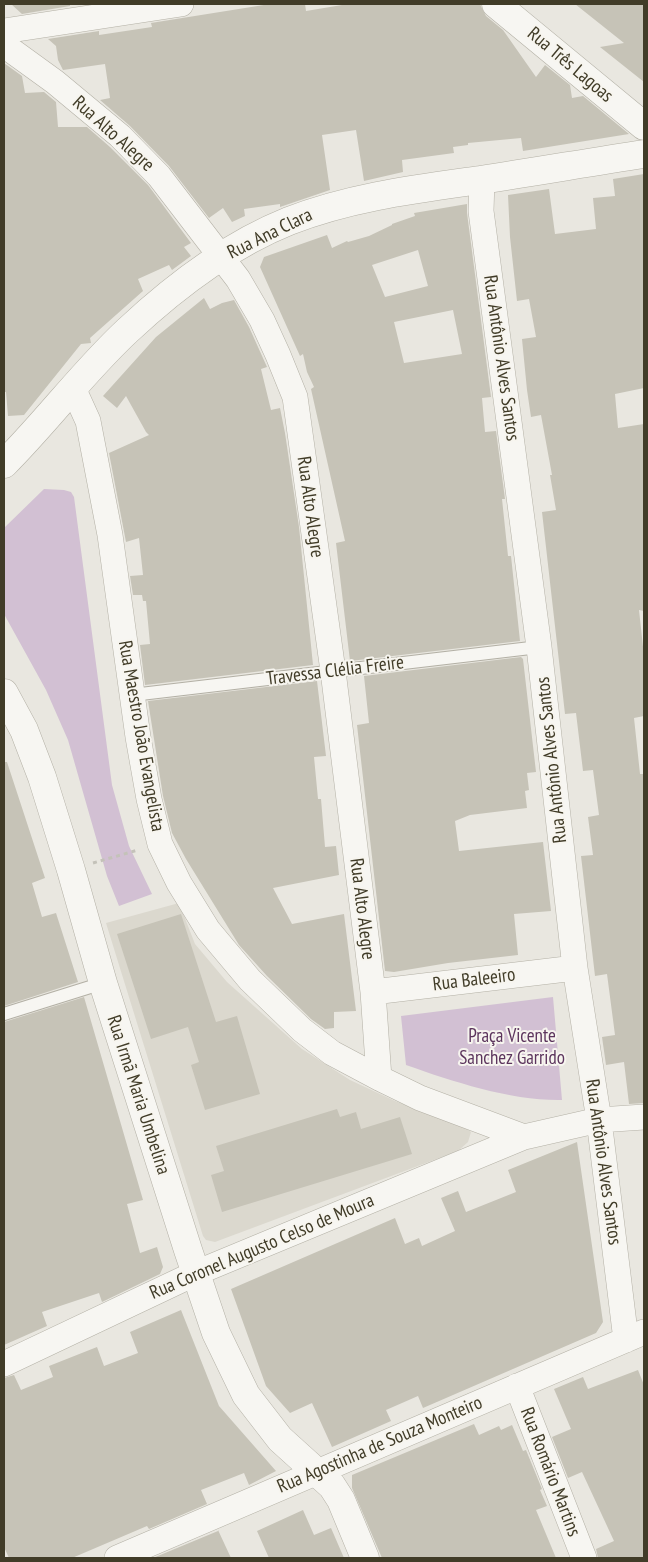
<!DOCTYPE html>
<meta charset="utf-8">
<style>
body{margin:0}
#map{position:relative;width:648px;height:1562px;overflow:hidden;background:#e9e7e0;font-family:"PT Sans Narrow",sans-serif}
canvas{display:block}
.frame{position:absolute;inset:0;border:5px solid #413c28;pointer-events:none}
</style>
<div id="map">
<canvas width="648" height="1562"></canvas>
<div class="frame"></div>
</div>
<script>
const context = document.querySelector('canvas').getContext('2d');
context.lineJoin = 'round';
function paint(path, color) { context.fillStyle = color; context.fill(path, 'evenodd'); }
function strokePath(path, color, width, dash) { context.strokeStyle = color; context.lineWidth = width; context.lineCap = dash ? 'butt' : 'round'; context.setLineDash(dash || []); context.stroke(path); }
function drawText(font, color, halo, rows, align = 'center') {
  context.font = font + ' "PT Sans Narrow",sans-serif'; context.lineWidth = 4; context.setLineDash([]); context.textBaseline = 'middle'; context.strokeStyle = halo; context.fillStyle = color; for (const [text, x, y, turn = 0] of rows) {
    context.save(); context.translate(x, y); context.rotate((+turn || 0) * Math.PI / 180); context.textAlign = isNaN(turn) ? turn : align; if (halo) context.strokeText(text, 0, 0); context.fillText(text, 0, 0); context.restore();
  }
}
const built = new Path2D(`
 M 179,903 L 195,944 L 227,982 L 302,1049 L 350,1080 L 395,1101 L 463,1126 L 471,1132 L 468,1142 L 458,1151 L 215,1242 L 206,1240 L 203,1236 L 106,923 Z`);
const green = new Path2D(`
 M 44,489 L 64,490 L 71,492 L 74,497 L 112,785 L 129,846 L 152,894 L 119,906 L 107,876 L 68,740 L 46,690 L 4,614 L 4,528 Z
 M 553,997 L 562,1100 C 512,1101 454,1082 406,1065 L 401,1016 Z`);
const building = new Path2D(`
 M 11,4 L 70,4 L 70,6 L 22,14 Z
 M 270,4 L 305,4 L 306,11 L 348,4 L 480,4 L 486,16 L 503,30 L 536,77 L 545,65 L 570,85 L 572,98 L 583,96 L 629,134 L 523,151 L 521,138 L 468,143 L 468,145 L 453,147 L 454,153 L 402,160 L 403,172 L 364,181 L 356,130 L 322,135 L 330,190 L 280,207 L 280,204 L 244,209 L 245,216 L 232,222 L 223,208 L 209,218 L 169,166 L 130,126 L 100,100 L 110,98 L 105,64 L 63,70 L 58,60 L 56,46 L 48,39 L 99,31 L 99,35 L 152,27 L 151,23 Z
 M 575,4 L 644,4 L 644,82 L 600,47 L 624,43 Z
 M 4,63 L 22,76 L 25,93 L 44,92 L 56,102 L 58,127 L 87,127 L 110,147 L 148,185 L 191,243 L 184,247 L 191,256 L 172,270 L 169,265 L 138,279 L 143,291 L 90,338 L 91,343 L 81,344 L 24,415 L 8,416 L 6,392 L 4,392 Z
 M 644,174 L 644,388 L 615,394 L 618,428 L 644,424 L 644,611 L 639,610 L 644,656 L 644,716 L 634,718 L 640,774 L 644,774 L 644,1103 L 629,1104 L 624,1062 L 606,1065 L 602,1037 L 615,1035 L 607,974 L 595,976 L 581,856 L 593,855 L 588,817 L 599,815 L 593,770 L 583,771 L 576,713 L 565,714 L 542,512 L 556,510 L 550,475 L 552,475 L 541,415 L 531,417 L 527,390 L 522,339 L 536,337 L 529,299 L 517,301 L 510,237 L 508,195 L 549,189 L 555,234 L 596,229 L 593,198 L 615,196 L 613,179 Z
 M 467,204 L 467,213 L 491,397 L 482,398 L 485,432 L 496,431 L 505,499 L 502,499 L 508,556 L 511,556 L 520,641 L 350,661 L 336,543 L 345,541 L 311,389 L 314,387 L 307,372 L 303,354 L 300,356 L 260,267 L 264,257 L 327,235 L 332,248 L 347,241 L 348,242 L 369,236 L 392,225 L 392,224 L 415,216 L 414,213 ZM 418,250 L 428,286 L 385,297 L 372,265 ZM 453,310 L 462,354 L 404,363 L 394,322 Z
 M 204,298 L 210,309 L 222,303 L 234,300 L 249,327 L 267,367 L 261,369 L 271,410 L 280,408 L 285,433 L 299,527 L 313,665 L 145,685 L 140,645 L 150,644 L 146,601 L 143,601 L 142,595 L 133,595 L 130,576 L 143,575 L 139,538 L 126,542 L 109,453 L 149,435 L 146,432 L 126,396 L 117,408 L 103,396 L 156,337 Z
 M 521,657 L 523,659 L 536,772 L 527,773 L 529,790 L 525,791 L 527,808 L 470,815 L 455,821 L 459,851 L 543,842 L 551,911 L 514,914 L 518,955 L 448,963 L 394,972 L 385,971 L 357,725 L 369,723 L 364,676 Z
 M 317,681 L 326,756 L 314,757 L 318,799 L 321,799 L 325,847 L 336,846 L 339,875 L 273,888 L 292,924 L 344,914 L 356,1011 L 334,1012 L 334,1028 L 325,1029 L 311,1019 L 267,976 L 239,945 L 186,859 L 172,833 L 163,796 L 148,701 Z
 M 4,762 L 7,762 L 45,878 L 32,883 L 42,917 L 56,913 L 78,982 L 4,1006 Z
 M 181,914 L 216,1022 L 237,1016 L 260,1094 L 205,1110 L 191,1065 L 199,1062 L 188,1027 L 151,1039 L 117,934 Z
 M 84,997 L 143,1200 L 127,1204 L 140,1253 L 157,1247 L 163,1267 L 160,1274 L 102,1302 L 99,1293 L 42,1312 L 47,1326 L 4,1345 L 4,1022 Z
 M 337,1109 L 340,1117 L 356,1112 L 361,1129 L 400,1117 L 412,1154 L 222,1212 L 211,1175 L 224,1171 L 216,1146 Z
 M 577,1142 L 603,1322 L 596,1333 L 423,1408 L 418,1396 L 386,1410 L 391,1421 L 332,1447 L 312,1403 L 290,1413 L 266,1386 L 231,1289 L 395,1218 L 405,1244 L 419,1238 L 422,1246 L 455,1231 L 441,1198 L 458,1191 L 466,1212 L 516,1192 L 508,1170 Z
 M 181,1310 L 219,1406 L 276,1471 L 249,1485 L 244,1473 L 201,1490 L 207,1504 L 149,1529 L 147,1526 L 72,1558 L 9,1558 L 4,1547 L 4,1378 L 14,1375 L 21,1390 L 53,1377 L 49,1366 L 97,1347 L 104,1366 L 138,1353 L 130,1332 Z
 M 638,1370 L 644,1385 L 644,1558 L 598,1558 L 596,1549 L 614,1541 L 582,1472 L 568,1478 L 552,1437 L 571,1429 L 554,1389 L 583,1377 L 588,1389 Z
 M 474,1424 L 479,1435 L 499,1426 L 501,1430 L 512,1425 L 523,1451 L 526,1450 L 542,1489 L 540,1490 L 547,1506 L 536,1510 L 556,1558 L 382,1558 L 352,1488 L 352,1475 Z
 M 303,1510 L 314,1535 L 331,1528 L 344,1558 L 269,1558 L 257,1531 Z
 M 218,1530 L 231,1558 L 153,1558 L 218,1531 Z`);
const path = new Path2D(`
 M 93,863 L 138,850`);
const service = new Path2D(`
 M 132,695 L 539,647
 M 4,1014 L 103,983`);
const minor = new Path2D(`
 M 4,31 L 181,4
 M 4,45 L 55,82 L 120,136 L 159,176 L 238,279 L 262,320 L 278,355 L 295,397 L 333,671 L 373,992 L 379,1078
 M 482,180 L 481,211 L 539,647 L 575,968 L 599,1120 L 626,1340
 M 73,388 L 88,421 L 110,535 L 138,737 L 149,799 L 160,844 L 179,883 L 208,930 L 250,980 L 302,1030 L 332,1053 L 379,1078 L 420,1098 L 524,1137 L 599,1120 L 644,1117
 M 373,992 L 575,968
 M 4,1364 L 196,1273 L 524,1137
 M 517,1386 L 584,1558
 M 117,1558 L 644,1332`);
const tertiary = new Path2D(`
 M 496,4 L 644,126
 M 4,464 C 47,421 83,372 127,331 C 174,287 229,245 289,221 C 350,197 416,189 480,180 C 535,172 590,162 644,154
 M 4,693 L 24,730 L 42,777 L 71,870 L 103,983 L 188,1250 L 216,1333 L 246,1395 L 280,1439 L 332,1486 L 341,1500 L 365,1558`);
const streetNames = [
 ["Rua Três Lagoas",570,65,40],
 ["Rua Alto Alegre",113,134,42],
 ["Rua Ana Clara",270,234,-26],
 ["Rua Antônio Alves Santos",501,358,82],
 ["Rua Alto Alegre",310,507,82],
 ["Travessa Clélia Freire",335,671,-7],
 ["Rua Maestro João Evangelista",141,736,80],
 ["Rua Antônio Alves Santos",552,760,-96],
 ["Rua Alto Alegre",362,909,83],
 ["Rua Baleeiro",474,980,-7],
 ["Rua Irmã Maria Umbelina",138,1095,72],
 ["Rua Antônio Alves Santos",603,1162,82],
 ["Rua Coronel Augusto Celso de Moura",262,1247,-23],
 ["Rua Agostinha de Souza Monteiro",380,1445,-23],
 ["Rua Romário Martins",550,1472,69]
];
const parkNames = [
 ["Praça Vicente",512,1037],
 ["Sanchez Garrido",512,1059]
];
paint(built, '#dbd8ce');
paint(green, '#d2c0d3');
paint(building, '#c6c3b7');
strokePath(service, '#b3b0a5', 14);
strokePath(minor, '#b3b0a5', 26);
strokePath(tertiary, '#b3b0a5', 29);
strokePath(path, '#c4c2b9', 3, [4, 4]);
strokePath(service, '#f7f6f2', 12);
strokePath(minor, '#f7f6f2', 25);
strokePath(tertiary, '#f7f6f2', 28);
drawText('19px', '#413c28', '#f7f5ef', streetNames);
drawText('19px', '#5c355d', '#f7f5ef', parkNames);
</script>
